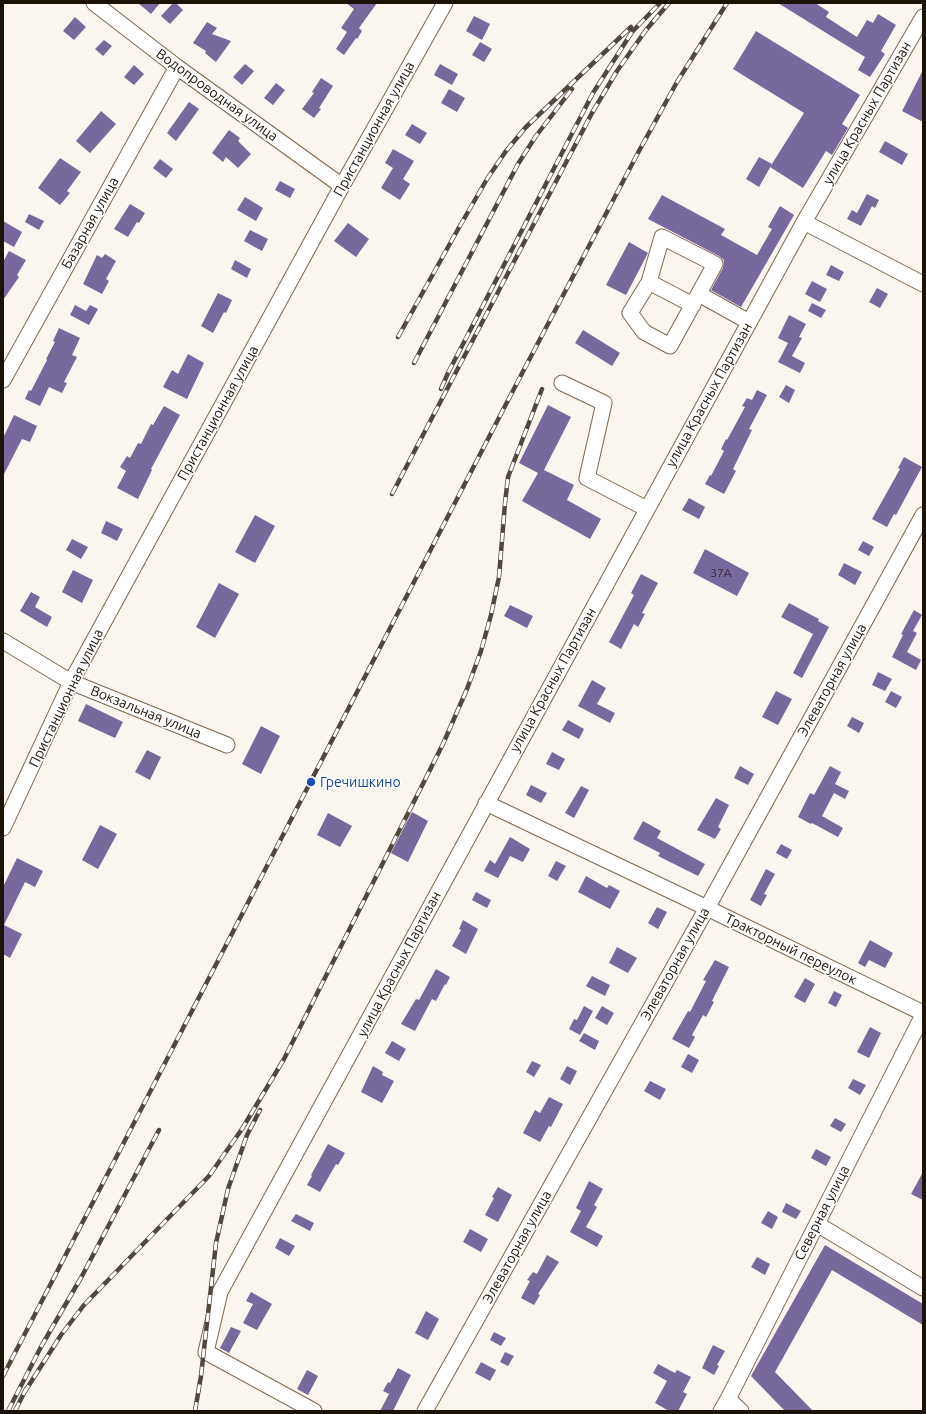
<!DOCTYPE html>
<meta charset="utf-8">
<style>
body{margin:0}
#map{position:relative;width:926px;height:1414px;overflow:hidden;background:#fbf5ef;font-family:Ubuntu,sans-serif}
canvas{display:block}
.frame{position:absolute;inset:0;border:4px solid #1c1308;pointer-events:none}
</style>
<div id="map">
<canvas width="926" height="1414"></canvas>
<div class="frame"></div>
</div>
<script>
const context = document.querySelector('canvas').getContext('2d');
context.lineJoin = 'round';
function paint(path, color) { context.fillStyle = color; context.fill(path, 'evenodd'); }
function strokePath(path, color, width, dash) { context.strokeStyle = color; context.lineWidth = width; context.lineCap = dash ? 'butt' : 'round'; context.setLineDash(dash || []); context.stroke(path); }
function drawText(font, color, halo, rows, align = 'center') {
  context.font = font + ' Ubuntu,sans-serif'; context.lineWidth = 3; context.setLineDash([]); context.textBaseline = 'middle'; context.strokeStyle = halo; context.fillStyle = color; for (const [text, x, y, turn = 0] of rows) {
    context.save(); context.translate(x, y); context.rotate((+turn || 0) * Math.PI / 180); context.textAlign = isNaN(turn) ? turn : align; if (halo) context.strokeText(text, 0, 0); context.fillText(text, 0, 0); context.restore();
  }
}
const building = new Path2D(`
 M 138,3 L 160,3 L 151,14 Z
 M 173,3 L 176,3 L 183,10 L 170,24 L 161,16 Z
 M 346,3 L 377,3 L 359,28 L 362,31 L 357,39 L 356,38 L 344,55 L 336,49 L 347,32 L 341,28 L 354,9 Z
 M 778,3 L 815,3 L 829,12 L 826,17 L 857,37 L 867,20 L 873,23 L 878,14 L 896,25 L 881,51 L 885,54 L 870,77 L 858,70 L 865,57 Z
 M 474,16 L 490,24 L 482,40 L 466,31 Z
 M 75,17 L 86,27 L 74,40 L 63,31 Z
 M 207,22 L 217,28 L 212,34 L 231,41 L 216,62 L 205,53 L 206,51 L 193,43 Z
 M 756,31 L 860,95 L 842,124 L 848,128 L 832,155 L 826,151 L 803,188 L 770,167 L 804,113 L 733,69 Z
 M 104,40 L 112,46 L 103,56 L 95,49 Z
 M 480,42 L 492,49 L 484,62 L 472,55 Z
 M 245,64 L 254,71 L 242,85 L 233,77 Z
 M 440,64 L 458,74 L 452,85 L 434,75 Z
 M 134,65 L 144,74 L 134,85 L 124,77 Z
 M 923,70 L 923,122 L 902,111 Z
 M 321,78 L 333,86 L 319,108 L 321,109 L 314,118 L 302,109 L 314,93 L 312,92 Z
 M 276,83 L 285,90 L 273,105 L 264,98 Z
 M 449,89 L 465,98 L 457,112 L 441,103 Z
 M 189,102 L 199,109 L 176,141 L 167,133 Z
 M 101,111 L 116,124 L 90,153 L 76,141 Z
 M 412,124 L 427,133 L 420,144 L 405,135 Z
 M 229,130 L 240,138 L 238,141 L 251,154 L 238,168 L 226,157 L 223,162 L 212,153 Z
 M 885,141 L 908,154 L 902,165 L 879,152 Z
 M 393,149 L 414,161 L 403,179 L 410,184 L 400,200 L 381,188 L 393,168 L 385,163 Z
 M 759,157 L 772,164 L 759,187 L 746,179 Z
 M 60,158 L 81,172 L 67,191 L 70,193 L 60,205 L 38,188 Z
 M 160,159 L 173,169 L 166,178 L 153,168 Z
 M 280,181 L 295,189 L 290,198 L 275,190 Z
 M 867,194 L 879,200 L 875,208 L 872,206 L 861,226 L 847,219 L 852,210 L 857,213 Z
 M 662,195 L 725,229 L 721,235 L 757,255 L 772,229 L 768,227 L 780,206 L 794,215 L 741,307 L 711,290 L 723,268 L 724,260 L 719,256 L 648,219 Z
 M 245,197 L 263,208 L 256,221 L 237,210 Z
 M 130,204 L 145,213 L 139,223 L 137,222 L 128,237 L 114,229 Z
 M 29,214 L 44,221 L 39,230 L 25,222 Z
 M 3,221 L 22,232 L 14,247 L 3,241 Z
 M 348,223 L 369,239 L 356,257 L 334,241 Z
 M 250,230 L 268,239 L 262,251 L 244,241 Z
 M 629,242 L 648,253 L 626,295 L 606,285 Z
 M 9,251 L 26,260 L 17,275 L 19,277 L 3,300 L 3,262 Z
 M 105,254 L 116,261 L 106,279 L 109,281 L 102,294 L 83,284 L 97,255 L 102,258 Z
 M 235,260 L 251,269 L 247,278 L 231,269 Z
 M 831,265 L 844,272 L 839,281 L 826,275 Z
 M 812,281 L 827,289 L 820,302 L 805,294 Z
 M 877,288 L 888,294 L 880,308 L 869,302 Z
 M 218,293 L 232,300 L 226,313 L 224,312 L 213,333 L 201,326 Z
 M 812,303 L 826,310 L 821,318 L 808,311 Z
 M 75,305 L 86,311 L 90,305 L 98,309 L 89,325 L 70,315 Z
 M 789,315 L 806,324 L 799,337 L 802,338 L 792,356 L 805,363 L 800,373 L 778,362 L 788,343 L 778,338 Z
 M 59,328 L 80,338 L 72,355 L 77,357 L 64,382 L 67,383 L 62,393 L 49,387 L 40,406 L 25,399 L 29,390 L 31,391 L 47,360 L 46,359 L 55,342 L 53,341 Z
 M 583,330 L 620,353 L 612,366 L 575,343 Z
 M 188,354 L 204,363 L 187,399 L 163,387 L 172,370 L 178,374 Z
 M 786,385 L 795,390 L 789,403 L 779,397 Z
 M 757,390 L 767,395 L 749,429 L 752,430 L 733,469 L 736,471 L 724,494 L 705,484 L 710,475 L 711,476 L 724,451 L 721,449 L 726,439 L 727,440 L 745,407 L 742,406 L 747,398 L 752,400 Z
 M 548,405 L 571,417 L 544,470 L 574,485 L 567,500 L 601,519 L 590,539 L 522,501 L 538,473 L 519,463 Z
 M 164,406 L 180,415 L 151,469 L 152,470 L 138,499 L 117,488 L 126,471 L 120,467 L 127,456 L 130,458 L 138,443 L 141,444 L 151,424 L 153,425 Z
 M 14,415 L 37,426 L 30,442 L 22,439 L 3,476 L 3,438 Z
 M 904,457 L 922,467 L 896,515 L 894,514 L 887,527 L 872,519 L 900,469 L 898,468 Z
 M 689,498 L 705,507 L 699,519 L 682,510 Z
 M 255,515 L 275,526 L 255,563 L 235,552 Z
 M 106,521 L 123,529 L 117,541 L 101,533 Z
 M 72,539 L 88,547 L 81,559 L 66,550 Z
 M 863,541 L 874,547 L 869,556 L 858,550 Z
 M 705,549 L 749,573 L 737,596 L 693,573 Z
 M 844,563 L 862,572 L 855,585 L 838,575 Z
 M 73,570 L 93,580 L 82,603 L 62,592 Z
 M 641,574 L 658,583 L 642,613 L 645,614 L 638,627 L 634,624 L 621,649 L 609,642 L 634,595 L 631,593 Z
 M 219,583 L 239,594 L 215,638 L 196,627 Z
 M 31,592 L 40,597 L 35,607 L 52,617 L 47,627 L 20,611 Z
 M 789,603 L 819,619 L 818,621 L 829,627 L 802,678 L 793,673 L 813,634 L 781,617 Z
 M 510,605 L 533,616 L 527,628 L 504,616 Z
 M 914,610 L 922,615 L 913,631 L 917,633 L 907,652 L 921,660 L 916,670 L 892,657 L 903,635 L 901,634 Z
 M 878,672 L 892,679 L 885,691 L 872,685 Z
 M 592,680 L 606,688 L 597,704 L 615,713 L 610,723 L 578,706 Z
 M 776,691 L 792,699 L 778,725 L 762,717 Z
 M 891,691 L 902,697 L 896,708 L 885,702 Z
 M 86,704 L 123,722 L 115,738 L 78,721 Z
 M 852,717 L 864,723 L 859,733 L 847,726 Z
 M 568,720 L 584,729 L 579,739 L 562,730 Z
 M 261,726 L 280,736 L 261,774 L 242,764 Z
 M 147,750 L 161,757 L 150,780 L 135,772 Z
 M 552,752 L 565,759 L 559,770 L 546,764 Z
 M 740,766 L 754,774 L 748,785 L 734,778 Z
 M 830,766 L 841,772 L 835,784 L 849,791 L 845,799 L 834,793 L 822,816 L 843,828 L 838,837 L 812,823 L 811,824 L 798,817 L 810,793 L 814,795 Z
 M 531,785 L 547,793 L 541,803 L 526,795 Z
 M 581,786 L 589,790 L 574,818 L 565,813 Z
 M 716,798 L 729,805 L 718,827 L 721,829 L 715,839 L 697,830 Z
 M 412,812 L 428,821 L 408,862 L 391,853 Z
 M 328,813 L 352,826 L 340,847 L 317,835 Z
 M 643,821 L 661,831 L 657,838 L 705,864 L 698,876 L 658,856 L 660,853 L 633,839 Z
 M 100,825 L 117,834 L 98,869 L 82,860 Z
 M 510,837 L 530,849 L 523,862 L 510,856 L 498,878 L 484,871 L 490,860 L 495,864 Z
 M 781,844 L 792,850 L 787,859 L 776,853 Z
 M 17,858 L 43,871 L 35,887 L 25,882 L 4,925 L 22,934 L 10,958 L 3,954 L 3,887 Z
 M 556,861 L 566,866 L 557,881 L 548,876 Z
 M 766,869 L 775,874 L 764,894 L 767,895 L 761,906 L 750,900 Z
 M 586,876 L 607,888 L 609,885 L 620,891 L 610,909 L 578,892 Z
 M 476,892 L 491,900 L 487,908 L 472,900 Z
 M 657,907 L 667,912 L 658,929 L 648,923 Z
 M 463,920 L 478,929 L 466,954 L 452,946 L 461,930 L 459,929 Z
 M 870,940 L 893,953 L 885,968 L 869,960 L 865,967 L 858,963 Z
 M 617,947 L 637,958 L 628,973 L 609,963 Z
 M 715,960 L 729,967 L 712,1001 L 714,1002 L 706,1017 L 703,1015 L 692,1035 L 695,1037 L 689,1048 L 672,1039 L 688,1011 L 690,1012 L 706,981 L 703,980 Z
 M 436,969 L 450,977 L 446,985 L 445,984 L 436,1001 L 432,999 L 415,1031 L 401,1024 L 416,999 L 419,1000 Z
 M 592,976 L 610,985 L 605,996 L 586,986 Z
 M 805,978 L 815,984 L 805,1003 L 794,997 Z
 M 834,991 L 842,995 L 836,1007 L 828,1003 Z
 M 584,1006 L 593,1011 L 580,1035 L 569,1029 L 574,1019 L 577,1020 Z
 M 602,1006 L 614,1013 L 607,1025 L 595,1018 Z
 M 870,1027 L 881,1033 L 869,1058 L 857,1052 Z
 M 584,1033 L 599,1041 L 595,1050 L 579,1041 Z
 M 392,1041 L 406,1049 L 399,1061 L 385,1053 Z
 M 688,1054 L 699,1060 L 692,1073 L 681,1067 Z
 M 532,1061 L 541,1065 L 534,1077 L 526,1072 Z
 M 373,1066 L 383,1072 L 382,1075 L 394,1081 L 382,1103 L 361,1092 Z
 M 567,1066 L 577,1071 L 570,1085 L 560,1079 Z
 M 853,1079 L 866,1085 L 860,1095 L 848,1088 Z
 M 650,1081 L 666,1089 L 660,1100 L 644,1091 Z
 M 549,1097 L 563,1104 L 551,1127 L 549,1126 L 540,1142 L 523,1133 L 535,1110 L 540,1113 Z
 M 835,1118 L 846,1124 L 841,1132 L 830,1126 Z
 M 328,1144 L 345,1153 L 338,1165 L 336,1164 L 320,1192 L 307,1185 L 312,1176 L 311,1175 Z
 M 816,1149 L 831,1157 L 826,1166 L 811,1158 Z
 M 923,1172 L 923,1200 L 911,1194 Z
 M 589,1181 L 603,1189 L 594,1205 L 597,1207 L 586,1227 L 603,1236 L 597,1247 L 570,1232 L 581,1211 L 576,1208 Z
 M 498,1187 L 512,1195 L 498,1222 L 485,1215 L 494,1198 L 492,1197 Z
 M 786,1203 L 801,1211 L 796,1219 L 782,1212 Z
 M 768,1211 L 778,1217 L 772,1229 L 761,1223 Z
 M 296,1214 L 314,1223 L 310,1231 L 291,1221 Z
 M 470,1229 L 488,1239 L 481,1252 L 463,1242 Z
 M 280,1238 L 295,1246 L 289,1256 L 275,1248 Z
 M 825,1245 L 923,1304 L 923,1325 L 832,1270 L 775,1372 L 813,1411 L 785,1411 L 751,1376 Z
 M 547,1255 L 559,1262 L 538,1294 L 540,1295 L 534,1305 L 521,1298 L 530,1281 L 527,1280 L 533,1272 L 537,1274 Z
 M 757,1257 L 770,1264 L 765,1275 L 751,1267 Z
 M 251,1292 L 272,1304 L 257,1330 L 243,1323 L 253,1304 L 246,1301 Z
 M 426,1311 L 439,1319 L 428,1340 L 415,1333 Z
 M 231,1327 L 241,1331 L 229,1353 L 220,1348 Z
 M 494,1332 L 506,1338 L 501,1346 L 490,1340 Z
 M 713,1345 L 725,1351 L 717,1365 L 719,1366 L 714,1375 L 702,1368 Z
 M 505,1352 L 514,1356 L 508,1366 L 500,1362 Z
 M 481,1362 L 496,1370 L 490,1381 L 475,1373 Z
 M 658,1364 L 675,1373 L 677,1370 L 691,1377 L 683,1392 L 687,1394 L 678,1411 L 669,1411 L 655,1403 L 667,1381 L 653,1373 Z
 M 398,1368 L 411,1375 L 393,1411 L 380,1411 L 389,1394 L 383,1391 L 388,1382 L 390,1383 Z
 M 307,1370 L 318,1376 L 308,1395 L 297,1389 Z`);
const minor = new Path2D(`
 M 94,3 L 177,67 L 342,186
 M 804,222 L 923,284
 M 662,237 L 715,264 L 670,346 L 644,332 L 630,313 L 649,282 Z
 M 649,282 L 693,305
 M 699,294 L 749,322
 M 3,380 L 177,67
 M 562,383 L 604,403 L 587,478 L 647,509
 M 3,641 L 71,682 L 227,745
 M 486,803 L 707,908 L 923,1013
 M 3,828 L 71,682 L 342,186 L 445,3
 M 817,1224 L 923,1288
 M 728,1399 L 741,1411
 M 314,1411 L 206,1352 L 220,1292 L 804,222 L 923,17
 M 425,1411 L 707,908 L 923,515
 M 721,1411 L 728,1399 L 923,1015`);
const rail = new Path2D(`
 M 398,337 L 457,231 L 487,179 L 506,151 L 526,127 L 631,27
 M 414,363 L 518,164 L 536,136 L 572,89
 M 441,389 L 448,373 L 593,93 L 632,32 L 660,3
 M 392,494 L 592,113 L 617,71 L 646,30 L 669,3
 M 3,1376 L 518,381 L 639,151 L 677,82 L 727,3
 M 24,1393 L 61,1335 L 84,1305 L 209,1176 L 242,1129 L 284,1059 L 443,744 L 467,689 L 481,651 L 491,615 L 499,577 L 505,503 L 508,477 L 542,389
 M 8,1411 L 42,1345 L 82,1276 L 159,1130
 M 15,1411 L 26,1389
 M 195,1411 L 201,1376 L 216,1243 L 228,1189 L 247,1135 L 260,1110`);
const markers = [
 [311,782,5,"#1a4fb4"]
];
const numberNames = [
 ["37А",721,573]
];
const streetNames = [
 ["Водопроводная улица",217,95,36],
 ["улица Красных Партизан",867,113,-60],
 ["Пристанционная улица",374,129,-61],
 ["Базарная улица",90,223,-61],
 ["улица Красных Партизан",709,395,-61],
 ["Пристанционная улица",218,413,-61],
 ["улица Красных Партизан",553,680,-61],
 ["Элеваторная улица",832,680,-61],
 ["Пристанционная улица",66,698,-64],
 ["Вокзальная улица",146,712,22],
 ["Тракторный переулок",791,949,26],
 ["улица Красных Партизан",399,964,-62],
 ["Элеваторная улица",675,964,-61],
 ["Северная улица",822,1213,-63],
 ["Элеваторная улица",517,1247,-61]
];
const transitNames = [
 ["Гречишкино",320,782]
];
paint(building, '#77699b');
strokePath(minor, '#7f664c', 17);
strokePath(minor, '#fff', 15);
strokePath(rail, '#50473d', 4.5);
strokePath(rail, '#fff', 3, [9]);
for (const [x, y, r, color] of markers) { const dot = new Path2D(); dot.arc(x, y, r, 0, 2 * Math.PI); context.fillStyle = color; context.fill(dot); strokePath(dot, '#fff', 1.5); }
drawText('12px', '#33282d', null, numberNames);
drawText('14px', '#1c1308', '#fff', streetNames);
drawText('14px', '#164399', '#fff', transitNames, 'left');
</script>
